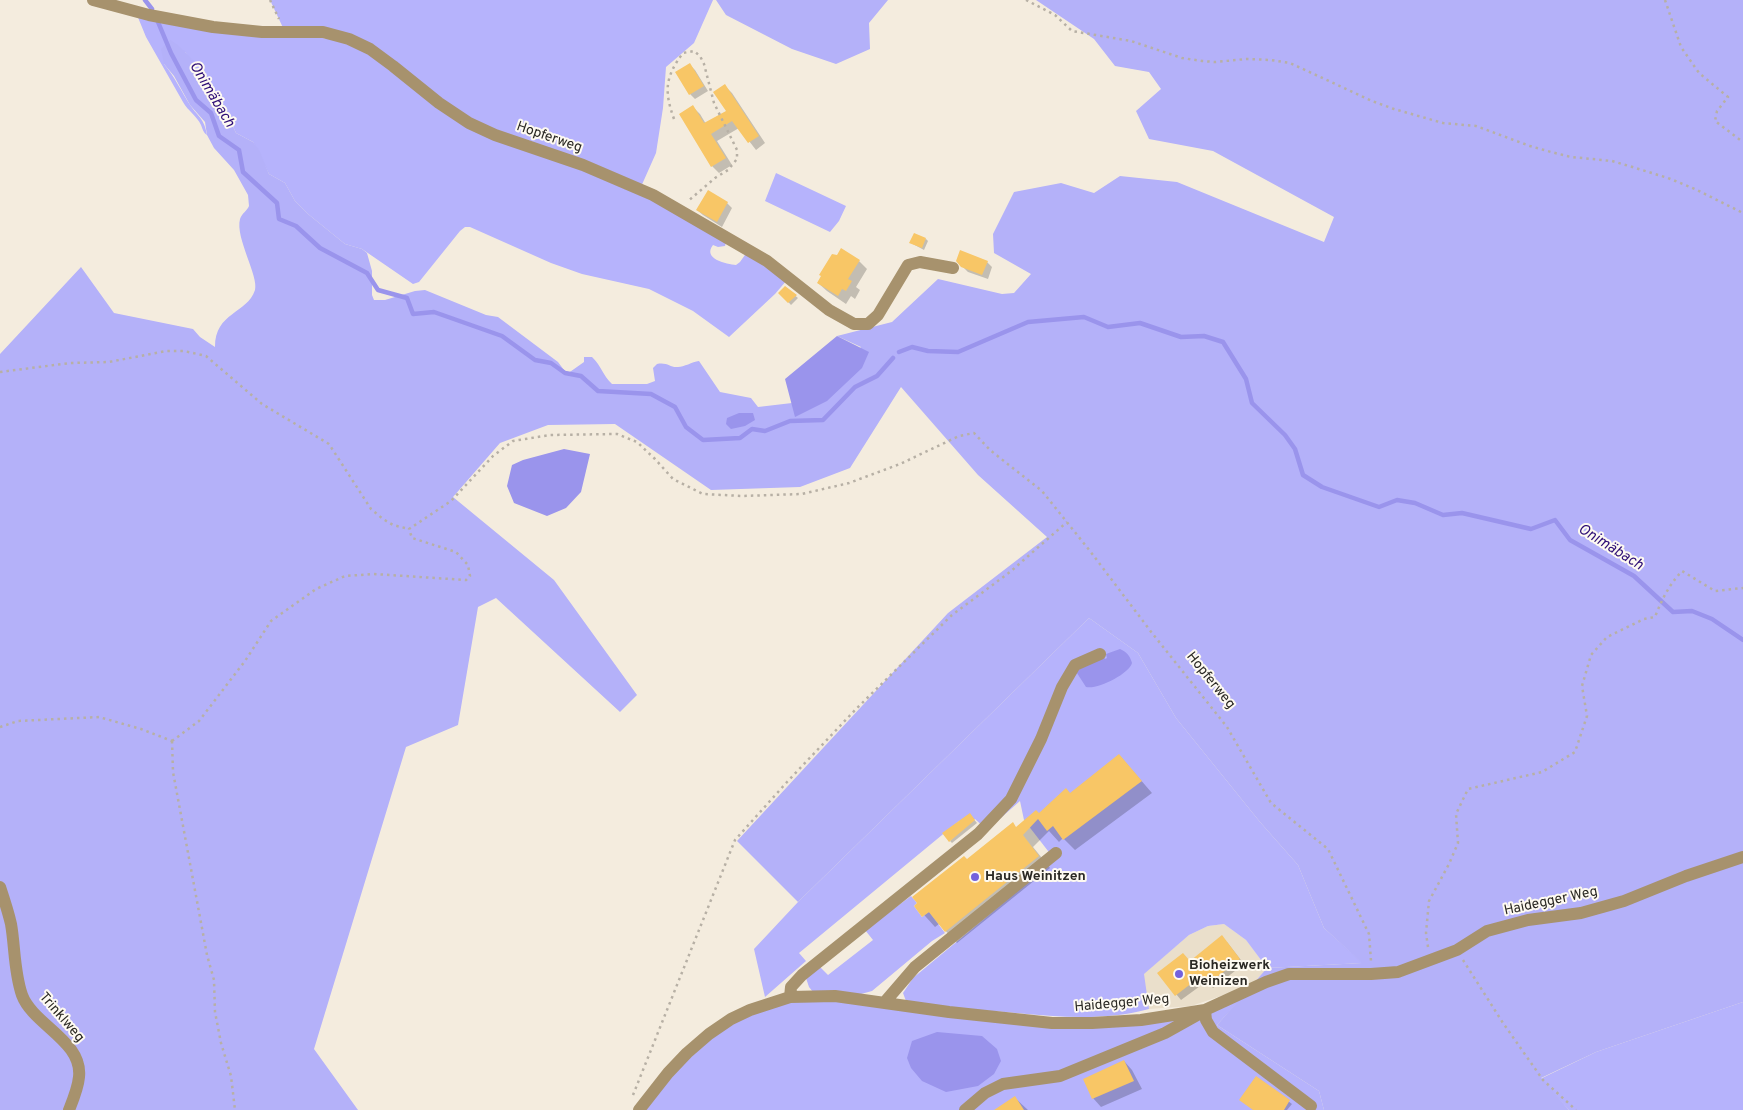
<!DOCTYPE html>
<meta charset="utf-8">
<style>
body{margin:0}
canvas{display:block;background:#f4ecde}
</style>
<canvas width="1743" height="1110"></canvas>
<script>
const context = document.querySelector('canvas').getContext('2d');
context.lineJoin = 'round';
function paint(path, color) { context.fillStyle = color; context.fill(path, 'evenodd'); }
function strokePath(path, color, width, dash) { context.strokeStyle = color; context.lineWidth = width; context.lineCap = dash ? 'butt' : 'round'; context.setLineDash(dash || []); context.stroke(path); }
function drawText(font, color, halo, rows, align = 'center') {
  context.font = font + ' Overpass,sans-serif'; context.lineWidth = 4; context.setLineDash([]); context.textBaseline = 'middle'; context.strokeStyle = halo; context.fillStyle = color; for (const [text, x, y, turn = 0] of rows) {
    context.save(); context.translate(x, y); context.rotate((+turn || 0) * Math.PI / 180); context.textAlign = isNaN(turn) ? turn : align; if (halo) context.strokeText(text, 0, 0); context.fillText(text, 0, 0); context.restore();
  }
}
const built = new Path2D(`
 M 1224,924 L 1246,940 L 1267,968 L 1251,986 L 1191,1006 L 1149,1009 L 1143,974 L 1189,935 L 1208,926 Z`);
const green = new Path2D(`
 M 270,0 L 713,0 L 694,43 L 666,67 L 663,108 L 656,153 L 640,189 L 477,127 L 360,44 L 285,32 Z
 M 137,15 L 308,34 L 358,46 L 437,105 L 634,189 L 726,242 L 725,246 L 718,247 L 713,245 C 702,259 727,264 736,265 L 740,262 L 747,252 L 787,280 L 775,294 L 729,337 L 693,311 L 649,289 L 582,274 L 551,263 L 470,227 L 465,227 L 460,231 L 419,282 L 413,284 L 362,249 L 345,244 L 308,214 L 295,201 L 285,183 L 269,174 L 253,142 L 236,133 C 224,103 205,78 185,52 L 164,64 C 175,77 181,91 190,105 C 199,118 204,118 207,135 C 203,132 203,130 201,125 C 197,116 188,111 183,102 L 146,37 Z
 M 776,173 L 846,206 L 839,221 L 830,232 L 765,201 Z
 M 1089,618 L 1138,653 L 1176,718 L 1260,822 L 1298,865 L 1324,928 L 1363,963 L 1267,968 L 1246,940 L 1224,924 L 1208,926 L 1189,935 L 1144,974 L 1149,1009 C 1106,1021 1060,1017 1016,1013 C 979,1010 943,1007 906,1001 L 903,993 L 913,978 L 1055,860 L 1024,820 L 1020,801 L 987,830 L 975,819 L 959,821 L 799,953 L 806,961 L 765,997 L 754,949 L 798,902 Z
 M 911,896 L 917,903 L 914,906 L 922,917 L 929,912 L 945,933 L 932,941 L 872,991 L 861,994 L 813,992 L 809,987 L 806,978 L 820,967 L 828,975 L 873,940 L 865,930 Z
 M 1247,992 L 1217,1025 L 1319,1091 L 1324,1110 L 639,1110 L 709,1034 L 790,997 L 1052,1023 L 1205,1010 Z
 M 1743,1002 L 1743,1110 L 1569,1110 L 1540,1079 L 1596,1052 Z`);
const forest = new Path2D(`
 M 716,0 L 888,0 L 869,23 L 870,49 L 836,64 L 792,49 L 726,15 Z
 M 1036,0 L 1743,0 L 1743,1002 L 1596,1052 L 1541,1078 L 1569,1110 L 1324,1110 L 1319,1091 L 1217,1025 L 1267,968 L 1362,963 L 1324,928 L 1298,865 L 1260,822 L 1176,718 L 1138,653 L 1089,618 L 798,902 L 737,841 L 948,613 L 1047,537 L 978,475 L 901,387 L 850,468 L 800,487 L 711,490 L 615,424 L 548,425 L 500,443 L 453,497 L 554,580 L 637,695 L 620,712 L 496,598 L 478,607 L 458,725 L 406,747 L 314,1049 L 358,1110 L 0,1110 L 0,354 L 81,267 L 114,313 L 193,329 L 200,337 L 215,347 C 215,312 247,314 255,290 C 259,276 235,238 240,219 C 242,213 247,211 249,206 L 248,195 L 234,170 L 214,148 L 207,135 L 205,122 L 190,105 L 174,76 L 164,64 L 161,49 L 170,40 C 194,52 226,108 236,133 L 253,142 L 259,150 L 269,174 L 285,183 L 295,201 L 308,214 L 345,244 L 362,249 L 367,253 L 372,271 L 372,295 L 374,300 L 385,300 L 415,291 L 425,290 L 486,315 L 498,317 L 558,362 L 567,374 L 584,362 L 584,357 L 592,357 C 601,365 603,376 612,384 L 647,384 L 655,381 L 653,368 L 657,364 C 668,362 670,368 678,367 C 684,367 692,362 699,361 L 720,392 L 751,398 L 758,407 L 792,403 L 796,416 L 861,347 L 837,336 L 892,322 L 938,279 L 1002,294 L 1014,293 L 1031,274 L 994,253 L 993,234 L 1014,192 L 1061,183 L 1094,193 L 1120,176 L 1177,182 L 1324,242 L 1334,217 L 1213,151 L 1149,139 L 1136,111 L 1161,89 L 1149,72 L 1115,66 L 1094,39 Z`);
const water = new Path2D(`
 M 837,336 L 869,352 L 862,368 L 827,401 L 795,417 L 785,379 Z
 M 739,413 L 753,413 L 755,420 L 745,426 L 731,429 L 726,424 L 727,418 Z
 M 564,449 L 590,454 L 581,492 L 566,508 L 547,516 L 514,503 L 507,486 L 512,465 L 523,460 Z
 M 1120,649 C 1127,652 1130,656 1132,663 C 1129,674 1097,690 1086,687 L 1075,670 L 1103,656 L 1105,659 L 1107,658 L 1106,654 Z
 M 937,1032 L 982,1036 L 997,1049 L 1001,1061 L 994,1074 L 978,1086 L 946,1092 L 922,1081 L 911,1068 L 907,1058 L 912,1041 Z`);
const shadow = new Path2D(`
 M 690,65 L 695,70 L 708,91 L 695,99 L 690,94 Z
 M 725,86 L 732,93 L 765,143 L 756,150 L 739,128 L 717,141 L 732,165 L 719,173 L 712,166 L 693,107 L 700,114 L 706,124 L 727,111 Z
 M 727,203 L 732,208 L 722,227 L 703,215 L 697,210 Z
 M 926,239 L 928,241 L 924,250 L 911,243 Z
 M 859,261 L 867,269 L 856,287 L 860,290 L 855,299 L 851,296 L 846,304 L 827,291 L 818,283 Z
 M 987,262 L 992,267 L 988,279 L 968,272 L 962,266 Z
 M 786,288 L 798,298 L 791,305 L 780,293 Z
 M 1119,755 L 1152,793 L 1075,850 L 1063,838 L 1059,842 L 1049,831 L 1033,847 L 1050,868 L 957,943 L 939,924 L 935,927 L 916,906 L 967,860 L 1070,794 Z
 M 972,817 L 977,823 L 952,843 L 950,841 Z
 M 1227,942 L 1244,964 L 1213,988 L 1207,981 L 1181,1000 L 1159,973 L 1190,962 Z
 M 1124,1061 L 1132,1070 L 1142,1089 L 1101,1107 L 1093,1098 Z
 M 1256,1078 L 1292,1104 L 1287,1110 L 1254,1110 Z
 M 1015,1098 L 1028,1110 L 996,1110 Z`);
const stream = new Path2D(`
 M 145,0 L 152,9
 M 158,22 L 171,53 L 196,100 L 211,113 L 219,136 L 239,150 L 243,172 L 277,203 L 279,219 L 296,226 L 320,248 L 367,273 L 378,290 L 407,298 L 413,314 L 434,312 L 502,336 L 535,360 L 551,363 L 565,373 L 581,376 L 598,391 L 651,394 L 675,407 L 686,427 L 703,440 L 740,438 L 752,429 L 765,431 L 790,421 L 823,420 L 855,387 L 877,376 L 893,358
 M 899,352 L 912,347 L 928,351 L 958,352 L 1028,322 L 1084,317 L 1108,327 L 1140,323 L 1181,337 L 1204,336 L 1223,342 L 1246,379 L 1252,403 L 1285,435 L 1295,449 L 1303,475 L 1322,487 L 1379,507 L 1397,500 L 1415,503 L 1443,515 L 1462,513 L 1531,529 L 1555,520 L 1570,540 L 1634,576 L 1673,612 L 1692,611 L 1712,619 L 1743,640`);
const building = new Path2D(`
 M 690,63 L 704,86 L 689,95 L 675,72 Z
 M 725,84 L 759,136 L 748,143 L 732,121 L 711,134 L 726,158 L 711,167 L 679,114 L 693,105 L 704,123 L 726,111 L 713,92 Z
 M 708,190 L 728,202 L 717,222 L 696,210 Z
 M 914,233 L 926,238 L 922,248 L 909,243 Z
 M 841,248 L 860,260 L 848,279 L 852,281 L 846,291 L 842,289 L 838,296 L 817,283 L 821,276 L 819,275 L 832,254 L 837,255 Z
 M 960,250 L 988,261 L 982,275 L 961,267 L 956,261 Z
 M 785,286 L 797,295 L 788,303 L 778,293 Z
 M 1119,754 L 1142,781 L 1063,840 L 1053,826 L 1047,831 L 1038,819 L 1023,835 L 1039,856 L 945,932 L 929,912 L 922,917 L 914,906 L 917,903 L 912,897 L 964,856 L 967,859 L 1013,822 L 1016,827 L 1036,810 L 1039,813 L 1066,788 L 1070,793 Z
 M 970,813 L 975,820 L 949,842 L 942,833 Z
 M 1222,935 L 1240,959 L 1208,984 L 1201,976 L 1175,996 L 1157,973 L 1183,953 L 1190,961 Z
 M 1124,1060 L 1134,1081 L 1092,1099 L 1083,1079 Z
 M 1256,1076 L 1290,1100 L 1284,1110 L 1253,1110 L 1239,1100 Z
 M 1015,1096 L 1024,1110 L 994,1110 Z`);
const path = new Path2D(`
 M 270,0 L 279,19
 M 1026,0 L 1055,15 L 1072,31 L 1131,41 L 1182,58 L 1202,61 L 1215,62 L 1246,59 L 1271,60 L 1290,63 L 1372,101 L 1394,109 L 1443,123 L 1476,126 L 1530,146 L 1551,152 L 1571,157 L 1612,161 L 1629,166 L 1668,178 L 1695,189 L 1743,213
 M 1665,0 L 1681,47 L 1699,73 L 1728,97 L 1717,111 L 1715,121 L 1743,142
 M 674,119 C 664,91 665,77 683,53 L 694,51 L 700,56 L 704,64 L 714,103 L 737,150 L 737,159 L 728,170 L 715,178 L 687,202
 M 0,372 L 70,363 L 109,362 L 166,351 L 184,351 L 206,356 L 262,404 L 329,444 L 371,509 L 383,519 L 393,525 L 409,529
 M 0,727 L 18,721 L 99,717 L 141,729 L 172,741
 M 172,741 L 199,721 L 245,661 L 271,621 L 316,589 L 345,576 L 374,574 L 466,580 L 470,576 L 468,565 L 456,552 L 412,538 L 409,529 L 451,501 L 493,456 L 513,441 L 550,435 L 617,434 L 637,442 L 655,459 L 673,479 L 703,494 L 742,496 L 802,494 L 849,483 L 900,464 L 959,436 L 974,433 L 990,450 L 1042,491 L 1090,551 L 1152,633 L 1227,727 L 1271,803 L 1328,849 L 1369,934 L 1371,961
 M 172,741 L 173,772 L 207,955 L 214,980 L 215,1012 L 221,1043 L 231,1076 L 235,1110
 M 1428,947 L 1426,933 L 1429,901 L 1449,864 L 1458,843 L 1456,814 L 1468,789 L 1542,772 L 1575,752 L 1587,716 L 1582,686 L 1591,655 L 1607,637 L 1644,619 L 1655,617 C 1662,599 1669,585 1682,571 L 1715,591 L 1743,588
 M 1463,960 L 1503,1023 L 1543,1080 L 1576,1110
 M 633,1095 L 735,840 L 787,782 L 857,708 L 952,615 L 1010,572 L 1067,522`);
const minor = new Path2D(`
 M 93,0 L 149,15 L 213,27 L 262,32 L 323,32 L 349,39 L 370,49 L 393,66 L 439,103 L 469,123 L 495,135 L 583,165 L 653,195 L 767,261 L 829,310 L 854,324 L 868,324 L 878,315 L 908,265 L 920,262 L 953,268
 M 0,887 C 4,899 8,911 11,924 C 15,947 14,972 22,995 C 33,1025 83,1041 79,1077 C 78,1088 73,1100 69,1110
 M 790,997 L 791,987 L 802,975 L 978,834 L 1011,799 L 1041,739 L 1062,687 L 1075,665 L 1100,654
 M 884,1003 L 915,967 L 1056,853
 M 1205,1010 L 1206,1020 L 1213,1032 L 1311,1106
 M 639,1110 L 668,1073 L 687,1053 L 709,1034 L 731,1019 L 750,1010 L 790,997 L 835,996 L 949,1012 L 1052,1023 L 1092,1023 L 1141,1020 L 1205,1010 L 1266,982 L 1289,974 L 1371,974 L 1398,972 L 1457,950 L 1487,931 L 1528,920 L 1581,913 L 1624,901 L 1686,876 L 1743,857
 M 965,1110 L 985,1093 L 1003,1084 L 1060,1076 L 1165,1033 L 1199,1014`);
const markers = [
 [975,877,5,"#7462dd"],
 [1179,974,5,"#7462dd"]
];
const streetNames = [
 ["Hopferweg",549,138,19],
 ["Hopferweg",1210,681,51],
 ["Haidegger Weg",1551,902,-12],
 ["Haidegger Weg",1122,1004,-5],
 ["Trinklweg",61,1018,49]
];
const poiNames = [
 ["Haus Weinitzen",985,877],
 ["Bioheizwerk",1189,966],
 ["Weinizen",1189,982]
];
const waterNames = [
 ["Onimäbach",211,95,59],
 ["Onimäbach",1610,548,32]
];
paint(built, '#eadfcb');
paint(green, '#b6b3fc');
paint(forest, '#b4b1f9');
paint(water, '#9a94ec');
paint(shadow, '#0003');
strokePath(stream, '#9a94ec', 4.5);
paint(building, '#f8c666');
strokePath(path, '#b7b0a5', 2.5, [2.5, 4]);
strokePath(minor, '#a7926d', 12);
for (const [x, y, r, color] of markers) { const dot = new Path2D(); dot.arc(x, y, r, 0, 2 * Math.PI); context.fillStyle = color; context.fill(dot); strokePath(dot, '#fefaf1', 2); }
drawText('14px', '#2a2823', '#fefaf1', streetNames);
drawText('bold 14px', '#2a2823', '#fefaf1', poiNames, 'left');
drawText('italic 15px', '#2e0e76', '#fefaf1', waterNames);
</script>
